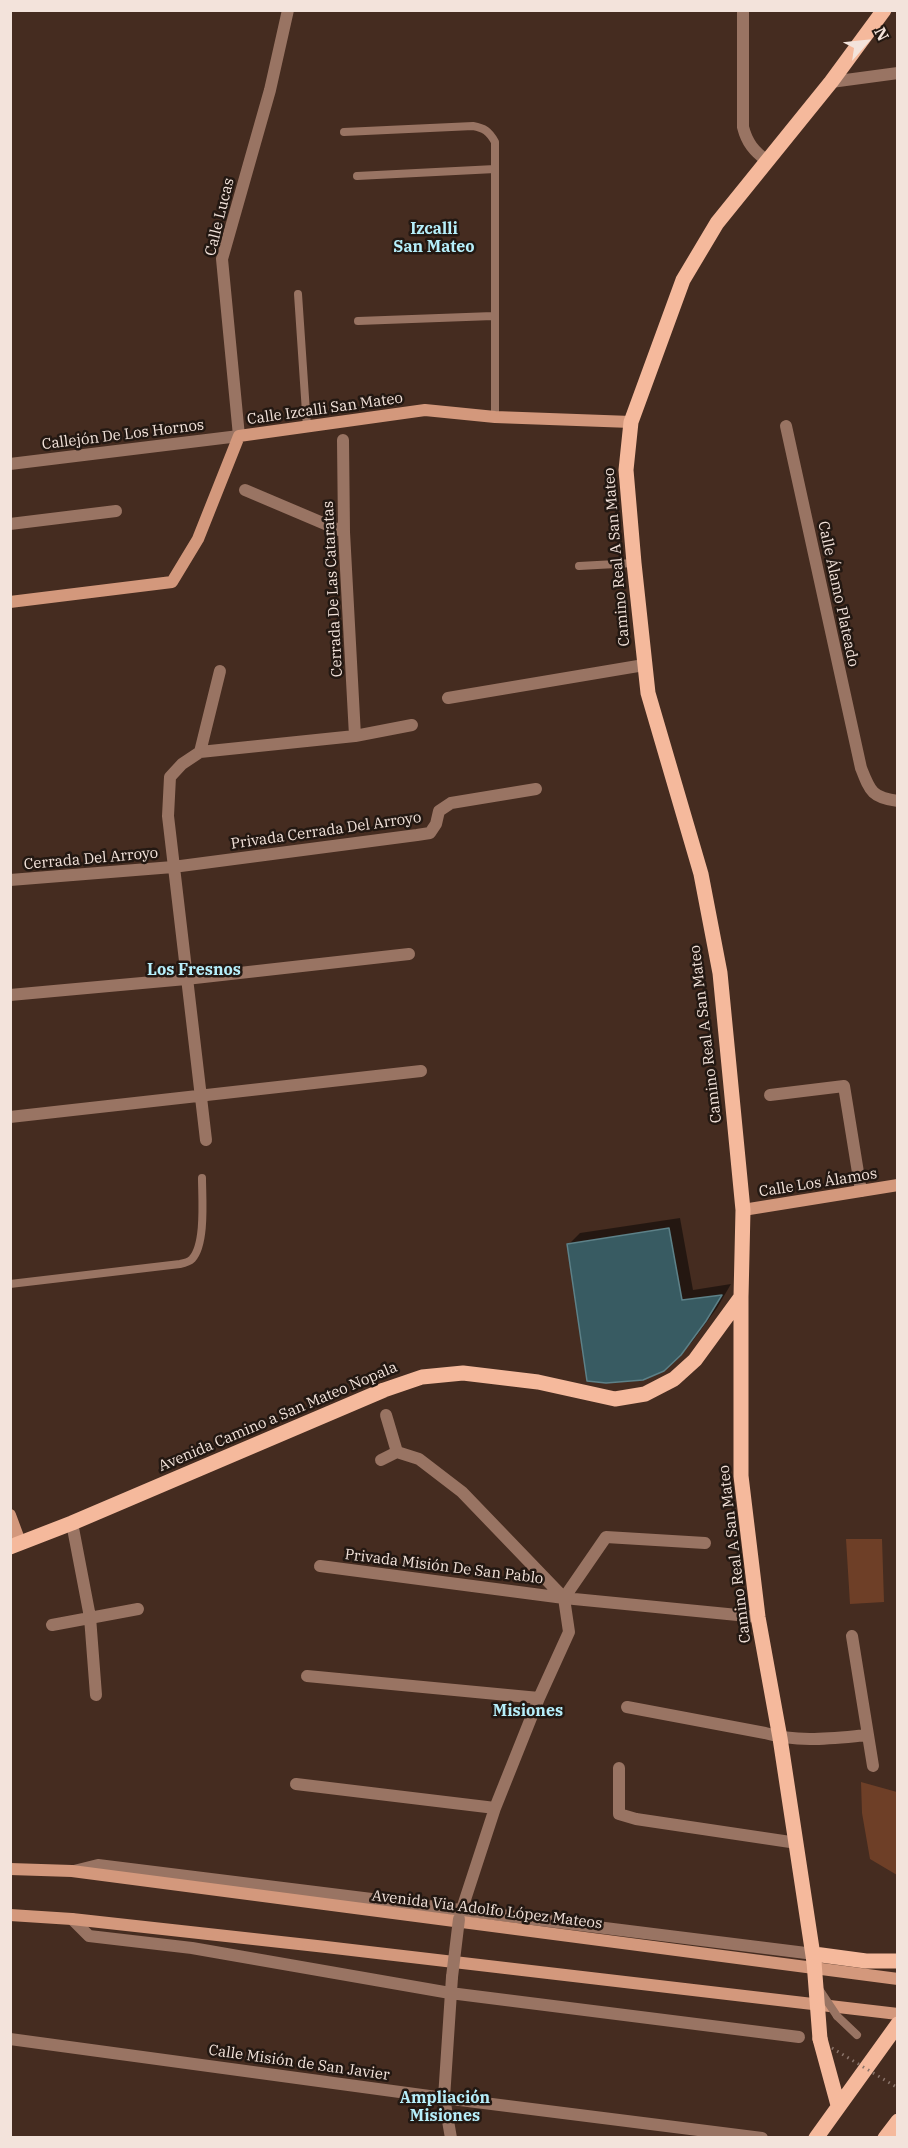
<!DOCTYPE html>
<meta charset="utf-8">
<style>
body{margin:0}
#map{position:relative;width:908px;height:2148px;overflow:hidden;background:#452c20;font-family:"IBM Plex Serif",serif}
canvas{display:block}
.frame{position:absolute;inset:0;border:12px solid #f3e3db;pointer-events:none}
.north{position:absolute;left:836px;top:12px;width:60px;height:60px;-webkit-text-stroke:4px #231812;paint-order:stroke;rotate:63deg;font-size:16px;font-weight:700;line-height:24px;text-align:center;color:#f3e3db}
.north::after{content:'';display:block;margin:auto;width:21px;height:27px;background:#f3e3db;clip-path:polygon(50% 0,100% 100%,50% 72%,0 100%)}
</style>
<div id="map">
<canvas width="908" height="2148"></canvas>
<div class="frame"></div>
<div class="north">N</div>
</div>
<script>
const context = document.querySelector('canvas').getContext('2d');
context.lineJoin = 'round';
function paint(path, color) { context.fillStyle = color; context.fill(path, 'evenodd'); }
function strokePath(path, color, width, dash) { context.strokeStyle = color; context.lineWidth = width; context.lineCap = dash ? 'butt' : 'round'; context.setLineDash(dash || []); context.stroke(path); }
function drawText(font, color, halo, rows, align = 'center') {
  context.font = font + ' "IBM Plex Serif",serif'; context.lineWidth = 5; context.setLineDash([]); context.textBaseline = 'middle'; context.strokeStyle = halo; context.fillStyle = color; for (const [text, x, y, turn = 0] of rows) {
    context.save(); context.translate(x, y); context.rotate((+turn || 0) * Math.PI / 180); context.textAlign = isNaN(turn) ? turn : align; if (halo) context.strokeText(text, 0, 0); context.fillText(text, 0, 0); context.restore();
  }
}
const green = new Path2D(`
 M 846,1539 L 882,1539 L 884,1602 L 850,1604 Z
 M 861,1782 L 897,1792 L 897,1875 L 870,1859 L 862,1813 Z`);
const shadow = new Path2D(`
 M 680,1218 L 693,1290 L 731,1284 L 717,1308 L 692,1342 L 664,1370 L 569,1244 L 580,1233 Z`);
const building = new Path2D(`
 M 669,1228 L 682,1300 L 722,1295 L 706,1321 L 681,1355 L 664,1371 L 643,1380 L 606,1383 L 587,1381 L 567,1244 Z`);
const lane = new Path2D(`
 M 344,132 L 473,126 C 484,128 489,131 495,142 L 495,417
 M 357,176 L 495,169
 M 298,294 L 307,427
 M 358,321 L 493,316
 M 579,566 L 634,563
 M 10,1284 L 180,1264 C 185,1263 189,1262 192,1259 C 206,1244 202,1198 202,1178
 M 837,2016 L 857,2035`);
const street = new Path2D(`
 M 743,10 L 743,127 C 747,143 754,151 767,161
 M 831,82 L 898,73
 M 786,426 L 861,768 C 870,791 872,798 898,801
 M 343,440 L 344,532 L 355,736
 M 10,464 L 239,436 L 222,259 L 270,90 L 288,10
 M 245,490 L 344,532
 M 10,524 L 116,511
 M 448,698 L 644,665
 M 200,752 L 220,671
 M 10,880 L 173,867 L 417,835 L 430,833 L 436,824 L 439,811 L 451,803 L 536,789
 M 10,995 L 186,979 L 409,954
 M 770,1095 L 844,1086 L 861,1191
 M 10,1117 L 421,1071
 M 206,1140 L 168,816 L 170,777 L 182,764 L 200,752 L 355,736 L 412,725
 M 386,1415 L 397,1452 L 419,1459 L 462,1492 L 564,1598 L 569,1632 L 539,1698 L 495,1808 L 460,1915
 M 381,1460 L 397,1452
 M 72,1523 L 90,1617 L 96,1695
 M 320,1566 L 564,1598 L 758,1617
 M 564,1598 L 606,1537 L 705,1543
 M 52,1625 L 138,1609
 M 852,1636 L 873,1766
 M 307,1676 L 539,1698
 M 627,1707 L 765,1733 C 799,1743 833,1738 868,1735
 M 619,1768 L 619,1814 L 636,1819 L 797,1843
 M 296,1784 L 495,1808
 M 74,1871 L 98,1865 L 814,1954
 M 72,1919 L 89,1936 L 192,1948 L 450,1993 L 799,2037
 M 10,2039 L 444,2098 L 762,2138
 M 451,2138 L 444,2098 L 452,1977`);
const secondary = new Path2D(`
 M 10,602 L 172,582 L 198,539 L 239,436 L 425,410 L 495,417 L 631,422
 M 743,1210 L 898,1185
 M 10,1515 L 20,1542
 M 10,1869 L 72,1871 L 898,1979
 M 10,1915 L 72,1919 L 326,1947 L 898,2014`);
const primary = new Path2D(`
 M 10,1547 L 72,1523 L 384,1390 L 422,1377 L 463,1373 L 538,1382 L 615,1399 L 645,1394 L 674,1379 L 695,1360 L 741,1297
 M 814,1954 L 866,1961 L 898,1961
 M 814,1962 L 780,1738 L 758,1617 L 741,1476 L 741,1297 L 743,1210 L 720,973 L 701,874 L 648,693 L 634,563 L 626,470 L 631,422 L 683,280 L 717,223 L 831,82 L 884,10
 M 820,2039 L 838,2105
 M 816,2138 L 898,2024
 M 885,2138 L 898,2121`);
const pathBridge = new Path2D(`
 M 832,2048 L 898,2088`);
const laneBridge = new Path2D(`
 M 819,1989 L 837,2016`);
const streetBridge = new Path2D(`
 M 452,1977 L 459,1919`);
const primaryBridge = new Path2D(`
 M 814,1962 L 820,2039`);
const streetNames = [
 ["Calle Lucas",220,217,-76],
 ["Calle Izcalli San Mateo",325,409,-8],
 ["Callejón De Los Hornos",123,435,-7],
 ["Camino Real A San Mateo",617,557,-95],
 ["Cerrada De Las Cataratas",333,589,-93],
 ["Calle Álamo Plateado",838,594,78],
 ["Privada Cerrada Del Arroyo",326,831,-8],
 ["Cerrada Del Arroyo",91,859,-5],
 ["Camino Real A San Mateo",706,1034,-97],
 ["Calle Los Álamos",818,1183,-9],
 ["Avenida Camino a San Mateo Nopala",278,1417,-23],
 ["Camino Real A San Mateo",735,1554,-97],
 ["Privada Misión De San Pablo",444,1567,7],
 ["Avenida Via Adolfo López Mateos",487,1910,7],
 ["Calle Misión de San Javier",299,2063,8]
];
const neighbourhoodNames = [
 ["Izcalli",434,229],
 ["San Mateo",434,247],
 ["Los Fresnos",194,970],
 ["Misiones",528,1711],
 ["Ampliación",445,2098],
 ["Misiones",445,2116]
];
paint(green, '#6e3f27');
paint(shadow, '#0007');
paint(building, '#385b62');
strokePath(building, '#5d8188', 1.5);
strokePath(lane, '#997463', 8);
strokePath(street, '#997463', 12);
strokePath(secondary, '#d3987c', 12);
strokePath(primary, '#f5b99c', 15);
strokePath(pathBridge, '#8a746a', 3, [1.5, 4.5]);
strokePath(laneBridge, '#997463', 8);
strokePath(streetBridge, '#997463', 12);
strokePath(primaryBridge, '#f5b99c', 15);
drawText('15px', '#f3e3db', '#231812', streetNames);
drawText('bold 16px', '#b6effb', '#231812', neighbourhoodNames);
</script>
